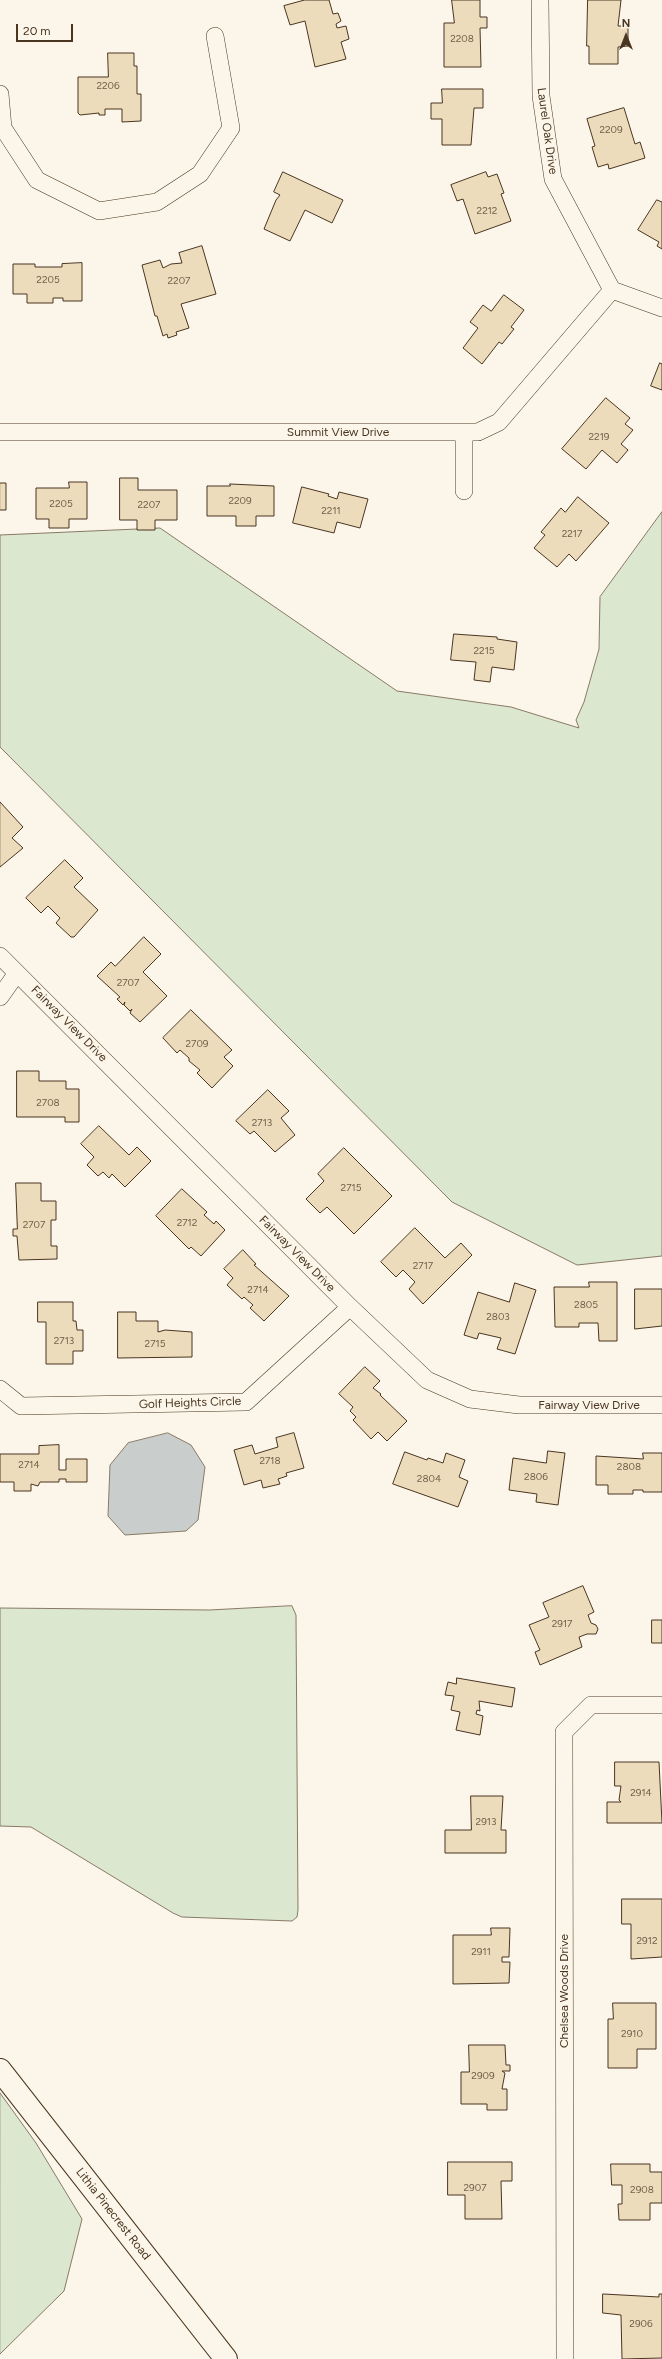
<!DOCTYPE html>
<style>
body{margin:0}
#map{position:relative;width:662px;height:2359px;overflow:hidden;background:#fbf6e9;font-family:Figtree,sans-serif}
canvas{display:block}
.north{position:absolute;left:606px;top:16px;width:40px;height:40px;-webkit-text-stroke:3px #fbf6e9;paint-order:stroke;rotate:0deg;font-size:11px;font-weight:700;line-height:16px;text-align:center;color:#4a3520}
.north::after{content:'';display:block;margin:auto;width:14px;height:18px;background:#4a3520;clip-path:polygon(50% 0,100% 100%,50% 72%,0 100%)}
.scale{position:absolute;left:16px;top:24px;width:57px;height:18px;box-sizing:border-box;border:2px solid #4a3520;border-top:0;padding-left:5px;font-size:12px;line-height:14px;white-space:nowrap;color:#4a3520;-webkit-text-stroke:3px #fbf6e9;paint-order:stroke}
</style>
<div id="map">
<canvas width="662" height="2359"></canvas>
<div class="north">N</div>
<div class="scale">20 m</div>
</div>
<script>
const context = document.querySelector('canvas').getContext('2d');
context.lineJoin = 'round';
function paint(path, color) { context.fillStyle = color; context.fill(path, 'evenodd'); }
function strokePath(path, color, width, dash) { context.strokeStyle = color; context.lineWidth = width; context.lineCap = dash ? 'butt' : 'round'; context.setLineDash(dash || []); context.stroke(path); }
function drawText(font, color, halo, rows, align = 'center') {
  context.font = font + ' Figtree,sans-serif'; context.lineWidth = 3; context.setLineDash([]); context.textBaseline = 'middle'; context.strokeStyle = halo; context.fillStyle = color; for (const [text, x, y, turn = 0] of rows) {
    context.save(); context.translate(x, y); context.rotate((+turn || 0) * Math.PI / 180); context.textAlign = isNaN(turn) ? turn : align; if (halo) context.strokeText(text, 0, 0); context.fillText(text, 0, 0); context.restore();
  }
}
const green = new Path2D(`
 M 662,512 L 662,1256 L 577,1265 L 452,1202 L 0,747 L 0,535 L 160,528 L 397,691 L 511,707 L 579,728 L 576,720 L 584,702 L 599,649 L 600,597 Z
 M 292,1606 L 296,1615 L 298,1910 L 297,1917 L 292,1921 L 182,1917 L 173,1913 L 31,1827 L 0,1826 L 0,1608 L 209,1610 Z
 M 0,2093 L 36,2143 L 82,2219 L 64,2291 L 0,2354 Z`);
const water = new Path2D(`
 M 168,1433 L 191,1445 L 205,1467 L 198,1520 L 186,1531 L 125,1535 L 108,1516 L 110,1465 L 128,1443 Z`);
const building = new Path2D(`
 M 305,0 L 329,0 L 333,14 L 338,13 L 341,21 L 336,24 L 337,28 L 346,26 L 349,39 L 341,42 L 346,59 L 315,67 L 305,21 L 290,25 L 284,6 Z
 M 452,0 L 480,0 L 480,17 L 487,17 L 487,28 L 480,28 L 481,67 L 444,67 L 444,23 L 454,23 Z
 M 588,0 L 621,0 L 618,26 L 628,26 L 628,46 L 618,47 L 618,64 L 589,64 L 589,46 L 587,46 Z
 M 108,53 L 134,53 L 134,66 L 137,66 L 137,94 L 141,94 L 141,121 L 122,122 L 122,109 L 105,109 L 105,115 L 99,115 L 99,113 L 80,115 L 78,113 L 78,77 L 108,77 Z
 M 442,89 L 483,89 L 483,108 L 474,108 L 471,145 L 442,145 L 442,119 L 431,119 L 431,103 L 442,103 Z
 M 624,108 L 635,144 L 640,142 L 645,158 L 609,169 L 608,164 L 598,167 L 592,147 L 595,146 L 587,119 Z
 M 283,172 L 343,200 L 332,223 L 305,210 L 290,241 L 264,229 L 276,200 L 280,195 L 274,192 Z
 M 486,172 L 488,177 L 497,174 L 504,193 L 501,194 L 511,221 L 475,234 L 463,199 L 457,201 L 451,185 Z
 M 657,200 L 662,202 L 662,249 L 657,246 L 659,242 L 638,230 Z
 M 202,246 L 216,294 L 181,304 L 189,328 L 176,332 L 177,335 L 168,338 L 167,334 L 163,336 L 157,316 L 155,316 L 142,265 L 160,260 L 163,268 L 171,264 L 182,263 L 179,253 Z
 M 82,263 L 82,301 L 63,301 L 63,298 L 53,298 L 53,303 L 27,303 L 27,294 L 13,294 L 13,264 L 35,264 L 35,267 L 62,267 L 62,264 Z
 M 504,295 L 524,310 L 511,327 L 514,329 L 502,344 L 499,342 L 482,364 L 463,348 L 478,328 L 470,322 L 483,305 L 491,311 Z
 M 660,363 L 662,364 L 662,390 L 651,386 Z
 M 606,398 L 630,418 L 625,424 L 633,430 L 621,444 L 628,450 L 617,463 L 602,450 L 586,469 L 562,449 Z
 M 120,478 L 138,478 L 138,490 L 177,490 L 177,520 L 155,520 L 155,530 L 137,530 L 137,520 L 120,520 Z
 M 69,482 L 87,482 L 87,519 L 69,519 L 69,528 L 49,528 L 49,519 L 36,519 L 36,488 L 69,488 Z
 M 0,483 L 6,483 L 6,510 L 0,510 Z
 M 230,484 L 274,486 L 274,516 L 256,516 L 256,526 L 236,526 L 236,516 L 207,516 L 207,486 L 230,486 Z
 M 302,487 L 329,494 L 328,496 L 337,499 L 339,492 L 368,499 L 360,528 L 337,522 L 334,533 L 293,523 Z
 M 578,497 L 609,523 L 576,561 L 569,554 L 557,567 L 534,548 L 545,535 L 541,532 L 561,508 L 565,512 Z
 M 454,634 L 497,637 L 497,639 L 517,642 L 514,670 L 492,667 L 490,682 L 474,680 L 476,662 L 451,660 Z
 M 0,802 L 23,827 L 12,838 L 23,848 L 0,867 Z
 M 65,860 L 83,878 L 74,887 L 98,910 L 74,937 L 71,937 L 56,923 L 60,918 L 48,906 L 41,913 L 26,898 Z
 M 144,937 L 161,954 L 143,972 L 167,996 L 140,1022 L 130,1013 L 132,1009 L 130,1011 L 124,1005 L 125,1002 L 123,1005 L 117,999 L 120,997 L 97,976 L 111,962 L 115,966 Z
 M 191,1010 L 232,1050 L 224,1057 L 233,1066 L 212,1088 L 197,1073 L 200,1070 L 189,1061 L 189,1058 L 180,1050 L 177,1053 L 163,1038 Z
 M 17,1071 L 39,1071 L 39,1081 L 66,1081 L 66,1089 L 79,1089 L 79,1122 L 65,1122 L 65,1117 L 17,1117 Z
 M 268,1090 L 289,1111 L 281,1118 L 295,1135 L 275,1152 L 254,1131 L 250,1134 L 236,1121 Z
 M 99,1126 L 129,1155 L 137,1147 L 151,1161 L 125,1187 L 112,1174 L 109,1178 L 103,1172 L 98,1176 L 87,1165 L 94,1157 L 81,1144 Z
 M 344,1148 L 392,1196 L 354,1234 L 327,1207 L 320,1213 L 306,1199 L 324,1181 L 318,1174 Z
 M 16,1183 L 41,1183 L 41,1201 L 56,1201 L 56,1220 L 51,1220 L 51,1246 L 57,1246 L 57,1259 L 19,1260 L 17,1236 L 13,1236 L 13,1229 L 17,1229 Z
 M 182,1189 L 207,1212 L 204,1215 L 214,1224 L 216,1221 L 225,1230 L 201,1256 L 191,1247 L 189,1249 L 156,1216 Z
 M 415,1228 L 445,1258 L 461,1243 L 472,1255 L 423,1304 L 409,1289 L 415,1282 L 403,1270 L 396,1277 L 381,1262 Z
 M 243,1250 L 256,1264 L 254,1265 L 289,1296 L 264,1321 L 250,1308 L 253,1305 L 244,1297 L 242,1299 L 227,1285 L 233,1278 L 224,1269 Z
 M 589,1282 L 617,1282 L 617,1341 L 599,1341 L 598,1323 L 579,1323 L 579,1327 L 555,1327 L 554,1287 L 589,1287 Z
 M 515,1283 L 536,1290 L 515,1354 L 497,1349 L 501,1338 L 479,1333 L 477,1339 L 464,1335 L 478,1292 L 509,1302 Z
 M 635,1289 L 662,1289 L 662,1326 L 635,1329 Z
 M 38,1302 L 73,1302 L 73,1321 L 76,1321 L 77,1330 L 83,1330 L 83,1351 L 73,1351 L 73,1364 L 46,1364 L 46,1322 L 38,1322 Z
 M 118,1312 L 136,1312 L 136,1321 L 158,1321 L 158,1332 L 165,1330 L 192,1332 L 192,1357 L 118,1358 Z
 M 365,1367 L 380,1381 L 373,1388 L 381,1394 L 380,1395 L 407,1421 L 387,1441 L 378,1432 L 371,1439 L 353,1420 L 356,1417 L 350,1411 L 353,1407 L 339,1394 Z
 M 294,1433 L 304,1468 L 286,1473 L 287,1476 L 278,1479 L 280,1484 L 263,1488 L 261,1480 L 244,1485 L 234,1450 L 252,1445 L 255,1454 L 278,1447 L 276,1438 Z
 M 59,1445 L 59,1470 L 66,1470 L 66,1459 L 87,1459 L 87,1482 L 66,1482 L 66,1479 L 59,1479 L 59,1482 L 40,1482 L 38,1486 L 31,1484 L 31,1491 L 14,1491 L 14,1482 L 0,1482 L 0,1454 L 39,1454 L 39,1446 Z
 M 548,1451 L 565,1453 L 558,1505 L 536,1502 L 537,1494 L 509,1490 L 513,1458 L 546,1463 Z
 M 405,1452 L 427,1460 L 428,1458 L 443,1463 L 446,1453 L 465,1460 L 459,1477 L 468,1481 L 458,1507 L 393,1484 Z
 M 643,1453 L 662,1453 L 662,1492 L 643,1492 L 643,1490 L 633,1490 L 633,1494 L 608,1494 L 608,1485 L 596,1485 L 596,1456 L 643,1459 Z
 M 583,1586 L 594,1612 L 588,1615 L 591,1623 L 596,1625 L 598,1629 L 596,1634 L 587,1634 L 579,1637 L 582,1647 L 540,1665 L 535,1652 L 540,1650 L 529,1625 L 549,1617 L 543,1603 Z
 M 652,1620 L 662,1620 L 662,1643 L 652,1643 Z
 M 457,1678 L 515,1688 L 512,1707 L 479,1701 L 480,1711 L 477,1710 L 476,1714 L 483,1716 L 480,1735 L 456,1730 L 460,1712 L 451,1710 L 454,1696 L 445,1695 L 448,1682 L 456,1684 Z
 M 615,1762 L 659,1762 L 662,1823 L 607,1823 L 607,1802 L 621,1802 L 619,1800 L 621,1786 L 615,1786 Z
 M 471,1796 L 503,1796 L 501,1830 L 506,1830 L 506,1853 L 445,1853 L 445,1830 L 471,1830 Z
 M 622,1899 L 662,1899 L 662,1957 L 631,1959 L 631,1924 L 622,1924 Z
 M 491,1928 L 510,1928 L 509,1957 L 502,1957 L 502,1962 L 510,1962 L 509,1983 L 453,1984 L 453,1935 L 491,1935 Z
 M 613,2003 L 656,2003 L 656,2049 L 637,2049 L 637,2068 L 608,2068 L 608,2019 L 613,2019 Z
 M 469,2045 L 505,2045 L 506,2065 L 510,2065 L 510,2071 L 502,2071 L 505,2073 L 502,2089 L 507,2089 L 507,2110 L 487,2110 L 487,2104 L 461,2104 L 461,2072 L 469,2072 Z
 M 448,2162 L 512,2162 L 512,2181 L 501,2181 L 502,2219 L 465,2219 L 465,2195 L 448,2195 Z
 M 611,2164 L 650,2164 L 650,2172 L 662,2172 L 662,2203 L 650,2203 L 650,2220 L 619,2220 L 618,2204 L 622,2204 L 622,2185 L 612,2185 Z
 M 603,2294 L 659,2297 L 659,2294 L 662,2294 L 662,2358 L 622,2359 L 621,2315 L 603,2313 Z`);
const minor = new Path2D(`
 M 540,0 L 541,96 L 553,179 L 612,290 L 662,308
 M 0,94 L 3,128 L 37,180 L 99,211 L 157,202 L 200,174 L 231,128 L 215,36
 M 0,432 L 478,432 L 499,422 L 612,290
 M 464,491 L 464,432
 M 0,956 L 350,1307 L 427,1380 L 470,1399 L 519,1405 L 662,1405
 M 0,997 L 17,973
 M 0,1389 L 21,1406 L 246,1402 L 350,1307
 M 565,2359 L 564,1732 L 591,1705 L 662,1705`);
const secondary = new Path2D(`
 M 0,2070 L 226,2359`);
const numberNames = [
 ["2208",462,39],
 ["2206",108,86],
 ["2209",611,130],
 ["2212",487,211],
 ["2205",48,280],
 ["2207",179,281],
 ["2219",599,437],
 ["2209",240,501],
 ["2205",61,504],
 ["2207",149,505],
 ["2211",331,511],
 ["2217",572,534],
 ["2215",484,651],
 ["2707",128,983],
 ["2709",197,1044],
 ["2708",48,1103],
 ["2713",262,1123],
 ["2715",351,1188],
 ["2712",187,1223],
 ["2707",34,1225],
 ["2717",423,1266],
 ["2714",258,1290],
 ["2805",586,1305],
 ["2803",498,1317],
 ["2713",64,1341],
 ["2715",155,1344],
 ["2718",270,1461],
 ["2714",29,1465],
 ["2808",629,1467],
 ["2806",536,1477],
 ["2804",429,1479],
 ["2917",562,1624],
 ["2914",641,1793],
 ["2913",486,1822],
 ["2912",647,1941],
 ["2911",481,1952],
 ["2910",632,2034],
 ["2909",483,2076],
 ["2907",475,2188],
 ["2908",642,2190],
 ["2906",641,2324]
];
const streetNames = [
 ["Laurel Oak Drive",547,131,82],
 ["Summit View Drive",338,432],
 ["Fairway View Drive",69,1024,45],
 ["Fairway View Drive",297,1254,45],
 ["Golf Heights Circle",190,1403,-2],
 ["Fairway View Drive",589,1405],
 ["Chelsea Woods Drive",564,1991,-90],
 ["Lithia Pinecrest Road",113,2214,52]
];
paint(green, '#dce7d0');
strokePath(green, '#887966', 1);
paint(water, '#c9cecd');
strokePath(water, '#887966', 1);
paint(building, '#ecdcbc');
strokePath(building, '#4a3520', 1);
strokePath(minor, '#4a3520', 18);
strokePath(secondary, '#4a3520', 24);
strokePath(minor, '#fbf6e9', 17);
strokePath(secondary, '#fbf6e9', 22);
drawText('10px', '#725f47', null, numberNames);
drawText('12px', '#4a3520', '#fbf6e9', streetNames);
</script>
